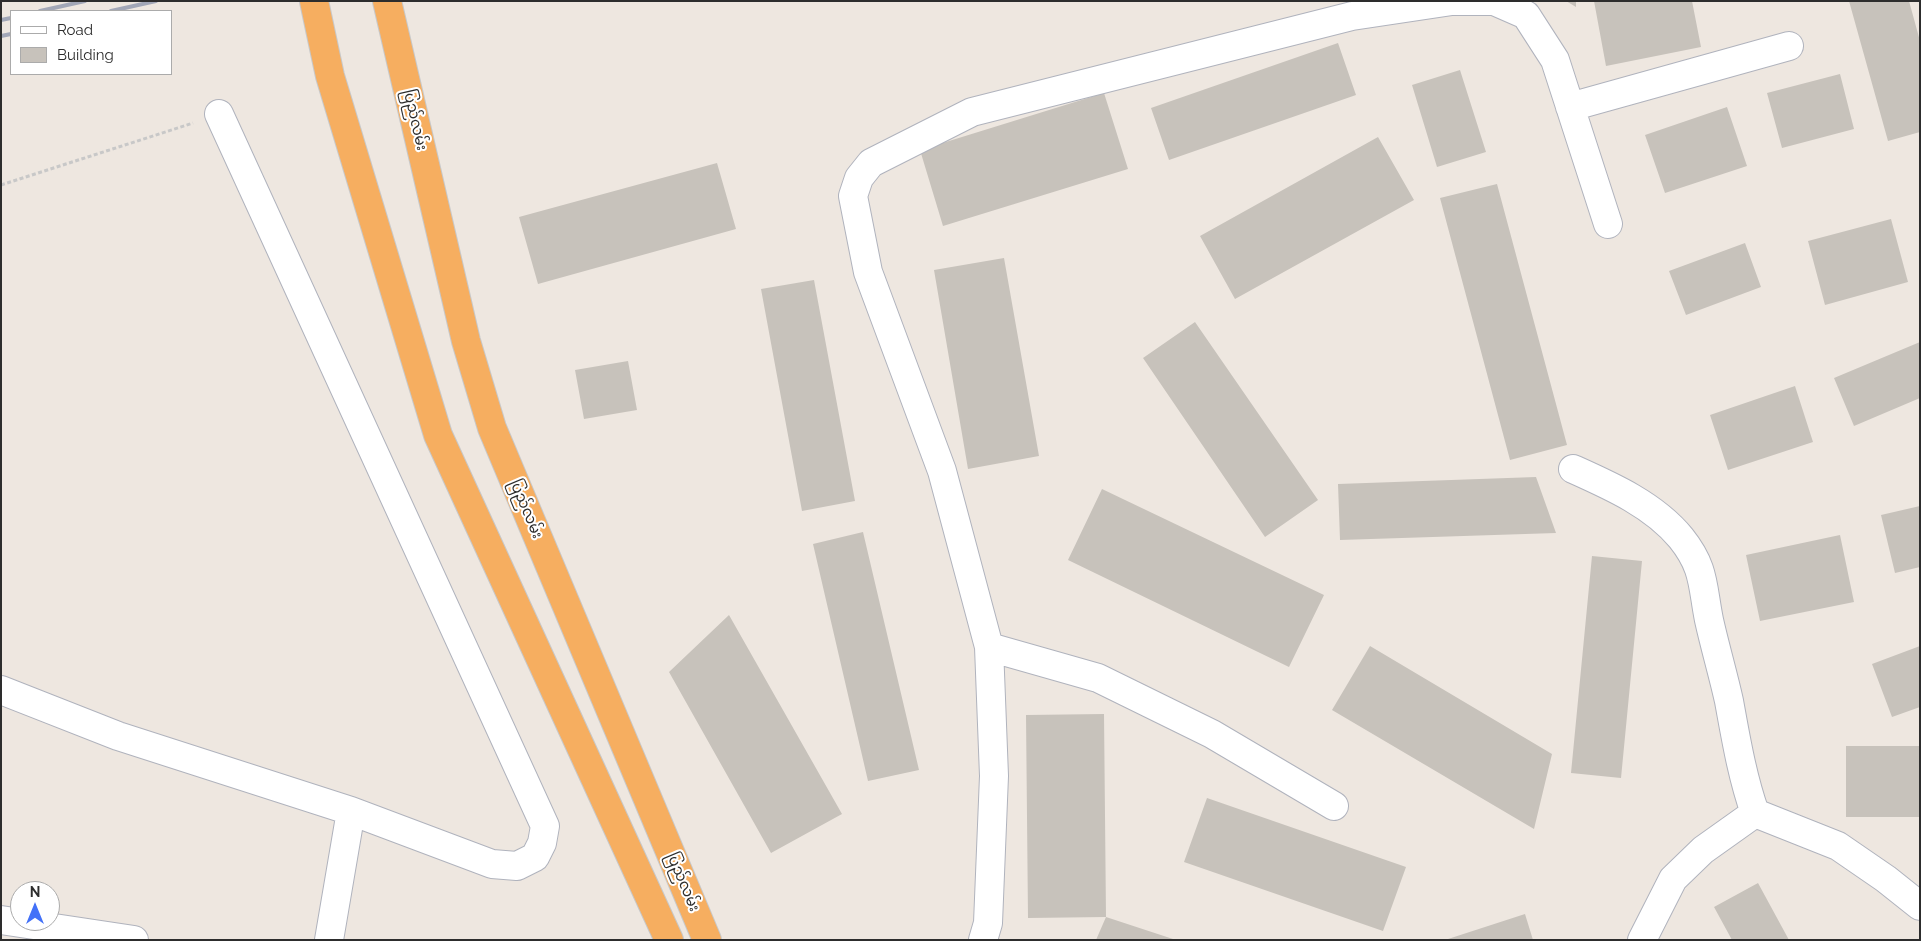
<!DOCTYPE html>
<meta charset="utf-8">
<style>
body{margin:0}
#map{position:relative;width:1921px;height:941px;overflow:hidden;background:#eee7e0;font-family:Raleway,sans-serif}
canvas{display:block}
.frame{position:absolute;inset:0;border:2px solid #2d2d2d;pointer-events:none}
.legend{position:absolute;left:10px;top:10px;width:162px;height:65px;box-sizing:border-box;background:#fff;border:1px solid #ababab;margin:0;padding:6px 9px;list-style:none;font-size:15px;color:#2d2d2d}
.legend li{display:flex;align-items:center;gap:10px;height:25px}
.legend b{width:25px;border:1px solid #ababab}
.north{position:absolute;left:10px;top:881px;width:50px;height:50px;box-sizing:border-box;background:#fff;border:1px solid #ababab;border-radius:50%;rotate:0deg;font-size:14px;font-weight:700;line-height:20px;text-align:center;color:#2d2d2d}
.north::after{content:'';display:block;margin:auto;width:18px;height:22px;background:#4371f8;clip-path:polygon(50% 0,100% 100%,50% 72%,0 100%)}
</style>
<div id="map">
<canvas width="1921" height="941"></canvas>
<div class="frame"></div>
<ul class="legend">
<li><b style="height:6px;background:#fff"></b>Road</li>
<li><b style="height:14px;background:#c7c2bb"></b>Building</li>
</ul>
<div class="north">N</div>
</div>
<script>
const context = document.querySelector('canvas').getContext('2d');
context.lineJoin = 'round';
function paint(path, color) { context.fillStyle = color; context.fill(path, 'evenodd'); }
function strokePath(path, color, width, dash) { context.strokeStyle = color; context.lineWidth = width; context.lineCap = dash ? 'butt' : 'round'; context.setLineDash(dash || []); context.stroke(path); }
function drawText(font, color, halo, rows, align = 'center') {
  context.font = font + ' Raleway,"Noto Sans Myanmar",sans-serif'; context.lineWidth = 4; context.setLineDash([]); context.textBaseline = 'middle'; context.strokeStyle = halo; context.fillStyle = color; for (const [text, x, y, turn = 0] of rows) {
    context.save(); context.translate(x, y); context.rotate((+turn || 0) * Math.PI / 180); context.textAlign = isNaN(turn) ? turn : align; if (halo) context.strokeText(text, 0, 0); context.fillText(text, 0, 0); context.restore();
  }
}
const building = new Path2D(`
 M 1566,1 L 1576,1 L 1576,7 Z
 M 1594,1 L 1692,1 L 1701,47 L 1606,66 Z
 M 1849,1 L 1909,1 L 1920,41 L 1920,132 L 1888,141 Z
 M 1338,43 L 1356,95 L 1169,160 L 1151,108 Z
 M 1460,70 L 1486,152 L 1437,167 L 1412,85 Z
 M 1840,74 L 1854,129 L 1782,148 L 1767,93 Z
 M 1104,93 L 1128,169 L 943,226 L 920,150 Z
 M 1727,107 L 1747,166 L 1665,193 L 1645,135 Z
 M 1378,137 L 1414,200 L 1235,299 L 1200,236 Z
 M 717,163 L 736,229 L 538,284 L 519,217 Z
 M 1497,184 L 1567,445 L 1510,460 L 1440,198 Z
 M 1891,219 L 1908,282 L 1825,305 L 1808,241 Z
 M 1745,243 L 1761,287 L 1686,315 L 1669,271 Z
 M 1004,258 L 1039,456 L 968,469 L 934,270 Z
 M 814,280 L 855,501 L 802,511 L 761,289 Z
 M 1195,322 L 1318,500 L 1265,537 L 1143,358 Z
 M 1920,342 L 1920,398 L 1854,426 L 1834,378 Z
 M 628,361 L 637,410 L 584,419 L 575,370 Z
 M 1795,386 L 1813,442 L 1728,470 L 1710,415 Z
 M 1536,477 L 1556,533 L 1340,540 L 1338,484 Z
 M 1102,489 L 1324,595 L 1289,667 L 1068,560 Z
 M 1920,506 L 1920,567 L 1895,573 L 1881,515 Z
 M 863,532 L 919,770 L 868,781 L 813,544 Z
 M 1840,535 L 1854,602 L 1760,621 L 1746,555 Z
 M 1592,556 L 1642,561 L 1621,778 L 1571,773 Z
 M 729,615 L 842,814 L 771,853 L 669,672 Z
 M 1370,646 L 1552,754 L 1534,829 L 1332,710 Z
 M 1920,646 L 1920,707 L 1892,717 L 1872,664 Z
 M 1104,714 L 1106,917 L 1028,918 L 1026,715 Z
 M 1846,746 L 1920,746 L 1920,817 L 1846,817 Z
 M 1207,798 L 1406,867 L 1383,931 L 1184,862 Z
 M 1758,883 L 1789,940 L 1732,940 L 1714,907 Z
 M 1525,914 L 1533,940 L 1448,940 L 1448,939 Z
 M 1106,917 L 1173,939 L 1172,940 L 1096,940 Z`);
const path = new Path2D(`
 M 1,185 L 193,123`);
const minor = new Path2D(`
 M 1570,107 L 1789,46
 M 1573,469 C 1611,486 1654,505 1681,538 C 1705,568 1702,585 1709,620 C 1715,647 1723,674 1729,701 C 1736,739 1742,776 1755,813 L 1838,846 L 1886,879 L 1920,906
 M 989,647 L 1098,678 L 1212,734 L 1334,806
 M 1,690 L 118,736 L 351,811 L 492,864 L 517,866 L 535,857 L 542,843 L 545,826 L 219,114
 M 1,920 L 134,940
 M 329,940 L 351,811
 M 983,940 L 988,923 L 994,776 L 989,647 L 942,471 L 868,272 L 853,196 L 859,178 L 871,163 L 972,112 L 1352,16 L 1452,1 L 1494,1 L 1526,15 L 1555,60 L 1608,224
 M 1642,940 L 1673,879 L 1703,850 L 1755,813`);
const trunk = new Path2D(`
 M 314,1 L 330,76 L 438,435 L 669,940
 M 387,1 L 466,341 L 492,428 L 707,940`);
const rail = new Path2D(`
 M 40,11 L 85,1
 M 111,11 L 156,1
 M 1,20 L 11,18
 M 1,36 L 11,34`);
const streetNames = [
 ["ပြည်လမ်း",415,120,77],
 ["ပြည်လမ်း",526,509,67],
 ["ပြည်လမ်း",683,882,67]
];
paint(building, '#c7c2bb');
strokePath(minor, '#b0b3bd', 30);
strokePath(trunk, '#c8c8c8', 30);
strokePath(path, '#c8c8c8', 3, [4, 2.5]);
strokePath(minor, '#fff', 28);
strokePath(trunk, '#f6ae60', 28);
strokePath(rail, '#a2a7b7', 4);
drawText('15px', '#2d2d2d', '#fff', streetNames);
</script>
